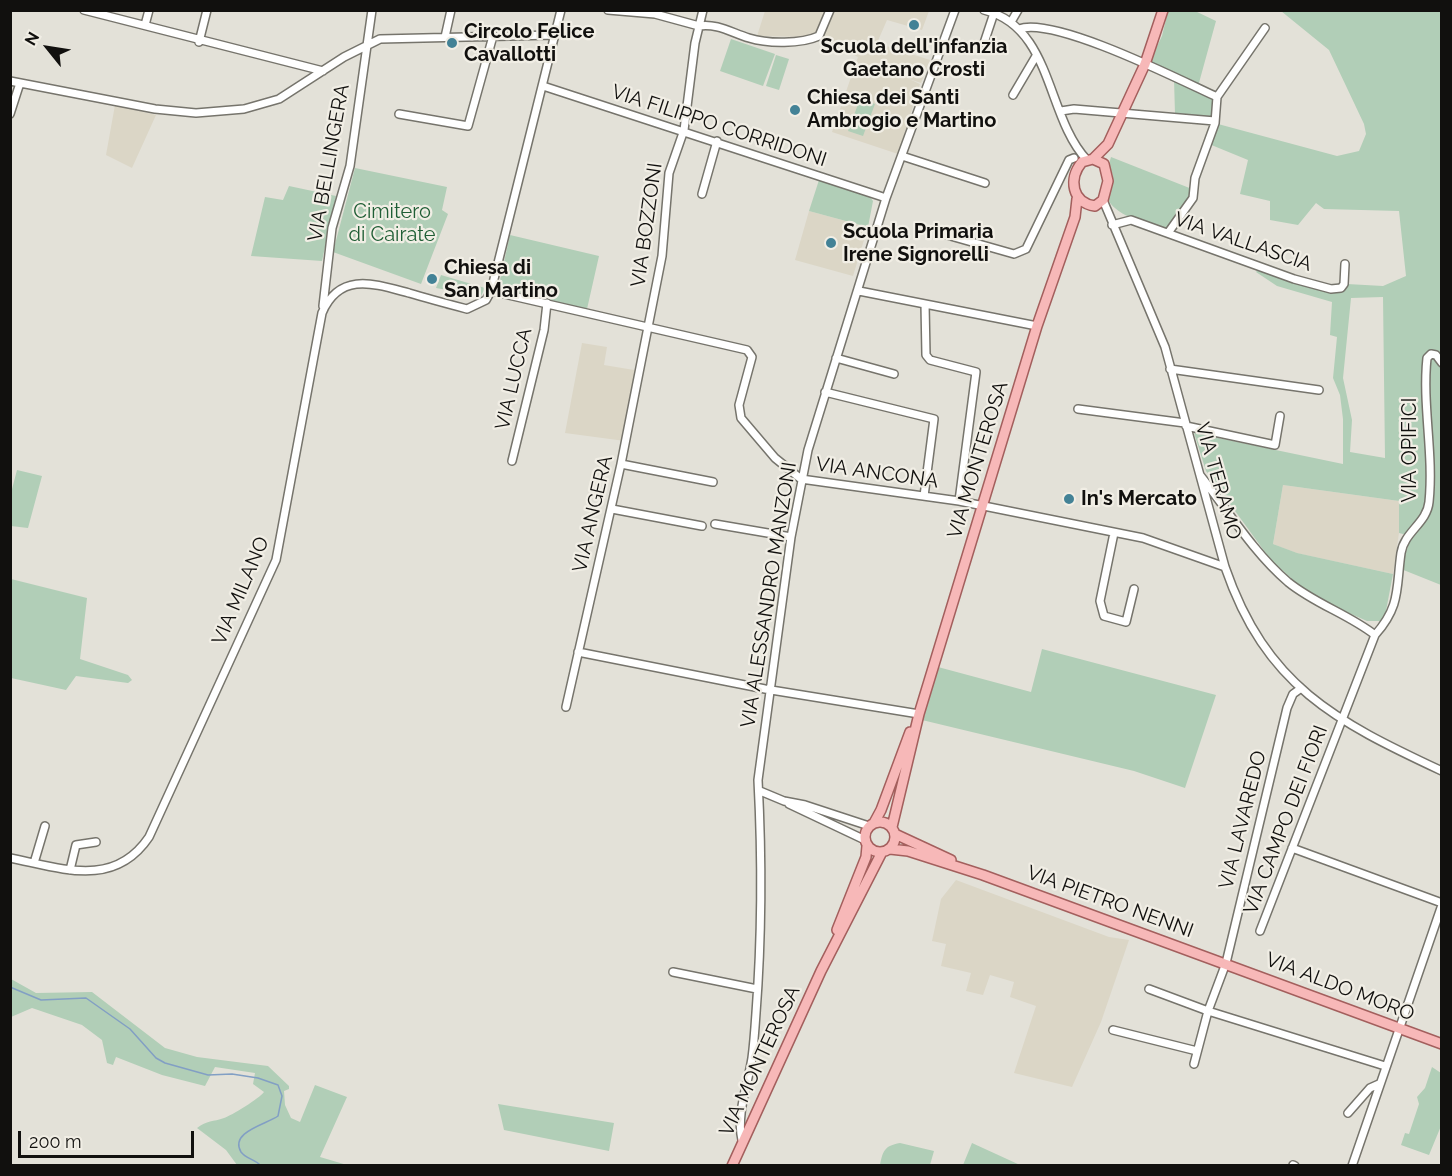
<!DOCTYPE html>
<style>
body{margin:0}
#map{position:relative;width:1452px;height:1176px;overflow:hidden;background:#e3e1d8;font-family:Raleway,sans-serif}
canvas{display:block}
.frame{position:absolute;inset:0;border:12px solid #11100e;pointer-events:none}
.north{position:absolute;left:18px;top:18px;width:60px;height:60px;-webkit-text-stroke:4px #f1eee5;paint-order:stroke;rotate:300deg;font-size:16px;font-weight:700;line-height:24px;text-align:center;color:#11100e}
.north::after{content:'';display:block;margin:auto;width:21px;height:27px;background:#11100e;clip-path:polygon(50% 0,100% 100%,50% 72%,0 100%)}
.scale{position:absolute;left:18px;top:1131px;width:176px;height:27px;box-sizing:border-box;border:3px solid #11100e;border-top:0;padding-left:8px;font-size:18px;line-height:21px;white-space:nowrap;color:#11100e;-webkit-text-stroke:4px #f1eee5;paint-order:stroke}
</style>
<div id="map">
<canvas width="1452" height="1176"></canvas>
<div class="frame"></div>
<div class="north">N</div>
<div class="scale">200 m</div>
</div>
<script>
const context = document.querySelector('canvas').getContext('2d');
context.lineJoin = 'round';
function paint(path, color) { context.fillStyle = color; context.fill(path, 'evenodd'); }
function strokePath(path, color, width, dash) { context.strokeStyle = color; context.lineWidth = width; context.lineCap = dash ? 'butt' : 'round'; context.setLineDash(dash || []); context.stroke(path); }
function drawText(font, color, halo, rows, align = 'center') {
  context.font = font + ' Raleway,sans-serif'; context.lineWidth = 4.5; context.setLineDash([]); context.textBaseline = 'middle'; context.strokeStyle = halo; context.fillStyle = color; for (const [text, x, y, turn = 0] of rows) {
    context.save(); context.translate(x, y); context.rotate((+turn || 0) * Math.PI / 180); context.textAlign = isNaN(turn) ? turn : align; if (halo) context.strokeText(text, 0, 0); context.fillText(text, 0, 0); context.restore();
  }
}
const built = new Path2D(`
 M 765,11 L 929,11 L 922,30 L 887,20 L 877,43 L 930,60 L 921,83 L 909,79 L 920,84 L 898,154 L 832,132 L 858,57 L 812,37 L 757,36 Z
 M 115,105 L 156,115 L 132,168 L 106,155 Z
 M 809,211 L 868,227 L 853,276 L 795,260 Z
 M 582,343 L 607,347 L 604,365 L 640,371 L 625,441 L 565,433 Z
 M 1283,485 L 1399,501 L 1399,533 L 1393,574 L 1296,553 L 1273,544 Z
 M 956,880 L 1109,937 L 1129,940 L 1101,1022 L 1072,1087 L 1014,1073 L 1036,1006 L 1010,997 L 1014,982 L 990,975 L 983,995 L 966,991 L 971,973 L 941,966 L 946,944 L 932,941 L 941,899 Z`);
const green = new Path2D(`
 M 1168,11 L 1195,11 L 1216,21 L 1197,90 L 1214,98 L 1214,119 L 1175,114 L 1174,79 L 1147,67 L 1162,36 Z
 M 1281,11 L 1441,11 L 1441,585 L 1401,569 L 1411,536 L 1399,533 L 1399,501 L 1283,485 L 1273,544 L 1297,553 L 1393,574 L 1385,616 L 1381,621 L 1367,621 L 1328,604 L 1304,590 L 1270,559 L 1206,471 L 1194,433 L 1343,464 L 1343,419 L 1340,395 L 1333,378 L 1337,337 L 1330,335 L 1332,302 L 1277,286 L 1256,272 L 1260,267 L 1331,291 L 1347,284 L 1383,286 L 1406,276 L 1399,211 L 1324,209 L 1316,203 L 1298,225 L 1270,220 L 1270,201 L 1240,194 L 1248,160 L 1209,144 L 1218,124 L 1337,156 L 1359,151 L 1366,134 L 1364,124 L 1329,50 ZM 1383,297 L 1385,458 L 1350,452 L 1352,420 L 1343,378 L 1351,298 Z
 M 731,39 L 775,54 L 763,86 L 720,71 Z
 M 776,55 L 789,59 L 779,90 L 766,86 Z
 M 860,99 L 875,104 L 863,136 L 848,131 Z
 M 1111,157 L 1192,189 C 1188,205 1179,219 1166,230 C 1147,223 1119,218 1108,200 L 1113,176 L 1109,164 Z
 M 355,168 L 447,187 L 442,210 L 448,214 L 421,284 L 333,252 Z
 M 819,180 L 870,197 L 873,201 L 868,227 L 809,211 Z
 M 289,186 L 336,196 L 322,261 L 251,256 L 265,197 L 283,200 Z
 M 510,235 L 599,256 L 587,309 L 498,289 Z
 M 441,275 L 485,288 L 481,296 L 436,288 Z
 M 17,470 L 42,476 L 28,528 L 11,526 L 11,493 Z
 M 11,579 L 87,598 L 80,659 L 128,675 L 132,680 L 128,683 L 76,676 L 66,690 L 11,678 Z
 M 1042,649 L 1216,695 L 1185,788 L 1134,771 L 922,720 L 938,667 L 1031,692 Z
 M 11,979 L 36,993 L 92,992 L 165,1048 L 197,1057 L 268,1066 L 289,1086 L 289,1089 L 284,1091 L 285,1105 L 291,1118 L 300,1122 L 315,1085 L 347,1097 L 320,1157 L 347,1165 L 237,1165 L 226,1150 L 197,1128 C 207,1120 213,1122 224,1118 C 231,1116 260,1098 264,1092 L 253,1084 L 255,1073 L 215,1067 L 205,1086 L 162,1075 L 116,1057 L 113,1065 L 107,1063 L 102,1040 L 82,1025 L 32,1008 L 11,1017 Z
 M 1432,1067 L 1441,1073 L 1441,1126 L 1429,1155 L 1401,1145 L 1405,1133 L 1409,1134 L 1419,1104 L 1417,1097 L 1425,1088 Z
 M 498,1104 L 614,1123 L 609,1151 L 504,1130 Z
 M 900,1143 L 934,1151 L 930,1165 L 880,1165 C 883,1151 884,1146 900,1143 Z
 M 972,1143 L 1020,1165 L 963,1165 Z`);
const stream = new Path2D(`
 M 10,987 L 41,1000 L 86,998 L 130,1029 L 156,1058 L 165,1063 L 208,1075 L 232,1074 L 258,1078 L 278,1085 L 282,1096 L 278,1116 C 267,1124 229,1132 241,1152 C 246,1159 255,1159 261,1166`);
const minor = new Path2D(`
 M 84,10 L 323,71
 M 608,10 L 655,14 L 699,26 C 717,23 732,33 749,38 C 768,44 801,44 819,36 L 830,10
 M 984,10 C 1053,27 1046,117 1087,160
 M 1011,22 L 1018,10
 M 145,25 L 149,10
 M 1019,29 C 1054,16 1180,80 1217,97
 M 445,37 L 451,10
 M 199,42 L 207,10
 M 984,43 L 994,13
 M 10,81 L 155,109 L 196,113 L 244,109 L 279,99 L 344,57 L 380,39 L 553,35
 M 543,86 L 886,198
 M 1013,95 L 1036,56
 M 1061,111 L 1074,109 L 1215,121
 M 10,114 L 20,83
 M 399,114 L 468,126 L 493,36
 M 902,156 L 985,183
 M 702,194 L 717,141
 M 1103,200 L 1165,347 L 1225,567 C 1266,686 1335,721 1442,771
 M 1112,225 L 1131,220 L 1294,279 L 1331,289 L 1341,288 L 1344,284 L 1345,264
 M 1168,233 L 1193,198 L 1195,178 L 1215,123 L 1217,97 L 1265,28
 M 947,235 L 1014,254 L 1026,249 L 1069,160 L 1074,158
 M 491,291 L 747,350 L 752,357 L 739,405 L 741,418 L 775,458 L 801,479 L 959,501 L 1143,538 L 1225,567
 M 859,291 L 1037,326
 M 925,304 L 926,355 L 930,360 L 976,372 L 959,501
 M 323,306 L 332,228 L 350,166 L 372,10
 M 836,358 L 894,374
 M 1170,369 L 1319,390
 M 825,392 L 934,419 L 924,496
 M 1078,409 L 1185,423
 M 1186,426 L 1275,445 L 1280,416
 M 512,461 L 544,330 L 547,303
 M 621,464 L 713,482
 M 1200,475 C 1228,511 1254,553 1288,582 C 1315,604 1348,614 1375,635
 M 612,509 L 702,526
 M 715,524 L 791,537
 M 1114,533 L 1100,601 L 1104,616 L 1126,622 L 1134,589
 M 578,652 L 765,689 L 919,714
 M 566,707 L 621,464 L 662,256 L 669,173 L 684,130 L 695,43 L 703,10
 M 760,791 L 784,801 L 805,805 L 869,826
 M 789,804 L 865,840
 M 1292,848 L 1442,903
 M 10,858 C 61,868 114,889 149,837 L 276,560 L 322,313 C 340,271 375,284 409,293 C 429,299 448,304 467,309 L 486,300 L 491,291 L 561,10
 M 34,863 L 45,826
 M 70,870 L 76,845 L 96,842
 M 1260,931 L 1375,635 C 1401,606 1396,588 1401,553 C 1404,532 1427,523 1429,502 C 1434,454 1422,405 1427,358 L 1431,354 L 1436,355 L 1442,363
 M 673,972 L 757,989
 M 1149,989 L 1208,1011 L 1385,1066
 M 1113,1030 L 1197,1051
 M 1194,1064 L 1208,1011 L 1226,963 L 1287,708 L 1293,694 L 1300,689
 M 1348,1113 L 1370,1088 L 1379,1084
 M 742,1140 C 736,1114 748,1084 752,1058 C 754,1043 755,1028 756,1013 C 762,935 762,856 758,780 L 791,537 L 808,450 L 886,198 L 955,10
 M 1293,1165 L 1295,1166
 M 1352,1166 L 1442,905`);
const major = new Path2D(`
 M 1093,159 L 1104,164 L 1108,181 L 1103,200 L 1095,206 C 1072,203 1068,179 1082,162 L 1093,159 L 1108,144 L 1145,64 L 1163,10
 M865 837a15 15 0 1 1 30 0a15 15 0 1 1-30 0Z
 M 874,823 L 881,810 L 910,732
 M 892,827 L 919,714 L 1037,326 L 1075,217 L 1077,199
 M 895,834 L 951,860
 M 890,849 L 908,851 L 983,875 L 1442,1044
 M 837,930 L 866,857 L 867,846
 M 732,1166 L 821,971 L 882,852`);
const markers = [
 [914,25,6,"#438296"],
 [452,43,6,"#438296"],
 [795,110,6,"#438296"],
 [831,243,6,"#438296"],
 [432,279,6,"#438296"],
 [1069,499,6,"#438296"]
];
const poiNames = [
 ["Circolo Felice",464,32],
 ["Cavallotti",464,55],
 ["Scuola dell'infanzia",914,47,"center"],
 ["Gaetano Crosti",914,70,"center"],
 ["Chiesa dei Santi",807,98],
 ["Ambrogio e Martino",807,121],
 ["Scuola Primaria",843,232],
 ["Irene Signorelli",843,255],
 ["Chiesa di",444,268],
 ["San Martino",444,291],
 ["In's Mercato",1081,499]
];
const streetNames = [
 ["VIA FILIPPO CORRIDONI",719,126,18],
 ["VIA BELLINGERA",329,163,-80],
 ["VIA BOZZONI",647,225,-82],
 ["VIA VALLASCIA",1243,242,19],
 ["VIA LUCCA",514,379,-77],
 ["VIA OPIFICI",1410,450,-90],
 ["VIA MONTEROSA",978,460,-73],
 ["VIA ANCONA",877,473,8],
 ["VIA TERAMO",1218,481,74],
 ["VIA ANGERA",593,514,-77],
 ["VIA MILANO",241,591,-67],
 ["VIA ALESSANDRO MANZONI",769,595,-81],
 ["VIA LAVAREDO",1243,820,-76],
 ["VIA CAMPO DEI FIORI",1286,820,-69],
 ["VIA PIETRO NENNI",1110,902,20],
 ["VIA ALDO MORO",1340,987,21],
 ["VIA MONTEROSA",760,1061,-65]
];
const parkNames = [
 ["Cimitero",392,212],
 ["di Cairate",392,235]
];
paint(built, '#dbd6c6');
paint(green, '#b1ceb7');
strokePath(stream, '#829fc4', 1.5);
strokePath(minor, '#76746c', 10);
strokePath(major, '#a35f5d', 12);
strokePath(minor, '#fff', 7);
strokePath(major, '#f7b8b8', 9);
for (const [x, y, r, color] of markers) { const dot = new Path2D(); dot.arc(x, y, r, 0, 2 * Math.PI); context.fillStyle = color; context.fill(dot); strokePath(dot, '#f1eee5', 2); }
drawText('bold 20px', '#11100e', '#f1eee5', poiNames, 'left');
drawText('20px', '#11100e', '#f1eee5', streetNames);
drawText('20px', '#1f5e35', '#f1eee5', parkNames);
</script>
